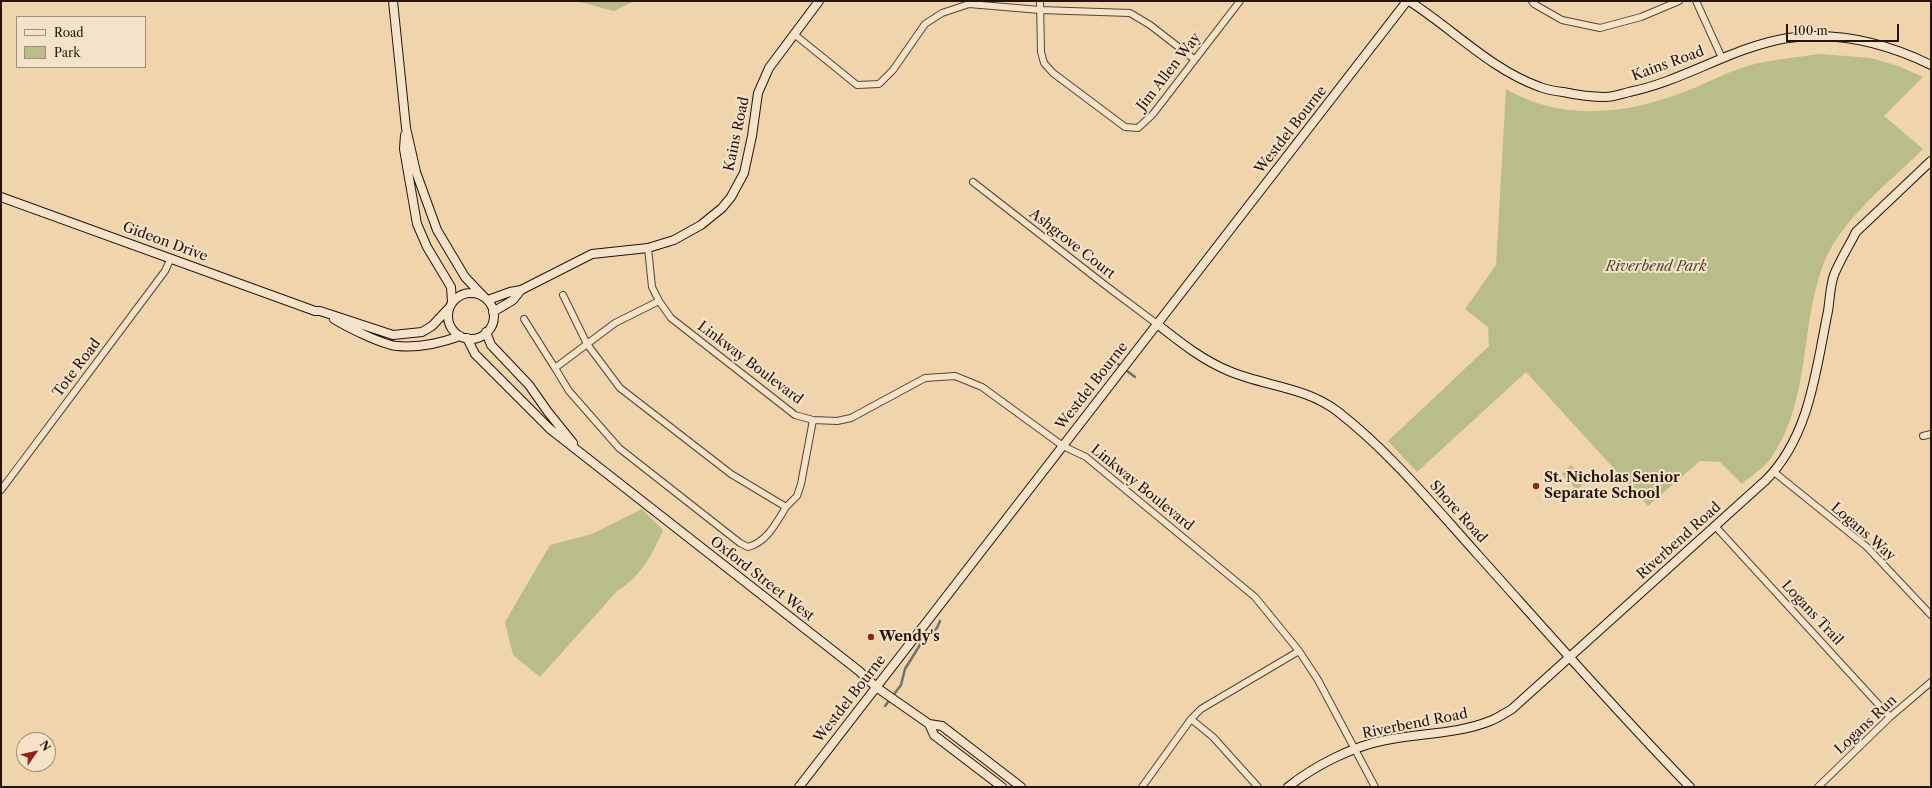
<!DOCTYPE html>
<style>
body{margin:0}
#map{position:relative;width:1932px;height:788px;overflow:hidden;background:#efd4ac;font-family:"Libre Caslon Text",serif}
canvas{display:block}
.frame{position:absolute;inset:0;border:2px solid #26130c;pointer-events:none}
.legend{position:absolute;left:16px;top:16px;width:130px;height:52px;box-sizing:border-box;background:#f5e3c9;border:1px solid #a2907d;margin:0;padding:5px 7px;list-style:none;font-size:12px;color:#26130c}
.legend li{display:flex;align-items:center;gap:8px;height:20px}
.legend b{width:20px;border:1px solid #a2907d}
.north{position:absolute;left:16px;top:732px;width:40px;height:40px;box-sizing:border-box;background:#f5e3c9;border:1px solid #a2907d;border-radius:50%;rotate:56deg;font-size:11px;font-weight:700;line-height:16px;text-align:center;color:#26130c}
.north::after{content:'';display:block;margin:auto;width:14px;height:18px;background:#8f2418;clip-path:polygon(50% 0,100% 100%,50% 72%,0 100%)}
.scale{position:absolute;left:1786px;top:24px;width:113px;height:18px;box-sizing:border-box;border:2px solid #26130c;border-top:0;padding-left:5px;font-size:12px;line-height:14px;white-space:nowrap;color:#26130c;-webkit-text-stroke:3px #f5e3c9;paint-order:stroke}
</style>
<div id="map">
<canvas width="1932" height="788"></canvas>
<div class="frame"></div>
<ul class="legend">
<li><b style="height:5px;background:#f5e3c9"></b>Road</li>
<li><b style="height:11px;background:#b9bd89"></b>Park</li>
</ul>
<div class="north">N</div>
<div class="scale">100 m</div>
</div>
<script>
const context = document.querySelector('canvas').getContext('2d');
context.lineJoin = 'round';
function paint(path, color) { context.fillStyle = color; context.fill(path, 'evenodd'); }
function strokePath(path, color, width, dash) { context.strokeStyle = color; context.lineWidth = width; context.lineCap = dash ? 'butt' : 'round'; context.setLineDash(dash || []); context.stroke(path); }
function drawText(font, color, halo, rows, align = 'center') {
  context.font = font + ' "Libre Caslon Text",serif'; context.lineWidth = 4; context.setLineDash([]); context.textBaseline = 'middle'; context.strokeStyle = halo; context.fillStyle = color; for (const [text, x, y, turn = 0] of rows) {
    context.save(); context.translate(x, y); context.rotate((+turn || 0) * Math.PI / 180); context.textAlign = isNaN(turn) ? turn : align; if (halo) context.strokeText(text, 0, 0); context.fillText(text, 0, 0); context.restore();
  }
}
const green = new Path2D(`
 M 576,1 L 635,1 L 614,11 Z
 M 1820,54 L 1871,58 L 1898,66 L 1923,77 L 1884,116 L 1923,149 C 1891,181 1843,218 1825,260 C 1799,324 1812,399 1771,458 C 1764,468 1751,476 1742,484 L 1720,462 L 1700,461 L 1648,506 L 1526,372 L 1417,472 L 1388,441 L 1489,346 L 1488,327 L 1465,309 L 1496,265 L 1506,89 C 1561,122 1628,114 1684,92 C 1708,83 1730,70 1755,64 C 1776,59 1799,57 1820,54 Z
 M 1571,465 L 1586,481 L 1577,490 L 1562,474 Z
 M 642,509 L 663,530 C 653,553 641,577 618,590 L 540,677 L 513,655 L 505,622 L 550,545 L 592,534 Z`);
const stream = new Path2D(`
 M 1114,361 L 1135,377
 M 885,706 L 901,685 L 905,669 L 923,640 L 937,628 L 940,621`);
const street = new Path2D(`
 M 1040,1 L 1041,52 L 1044,63 L 1053,73 L 1125,127 L 1138,128 L 1153,114 L 1240,1
 M 1532,1 L 1534,4 L 1562,20 L 1600,28 L 1641,17 L 1679,1
 M 1696,1 L 1722,58
 M 794,34 L 857,85 L 879,84 L 893,70 L 925,24 L 942,13 L 969,4 L 1040,10 L 1130,13 L 1150,25 L 1194,59
 M 973,182 L 1105,285 L 1157,324
 M 648,248 L 652,287 L 659,301 L 671,318 L 795,415 L 813,420 L 837,421 L 851,418 L 925,378 L 955,376 L 982,387 L 1063,446 L 1086,457 L 1255,597 L 1299,651 L 1318,680 L 1375,787
 M 563,295 L 587,344 L 615,323 L 659,301
 M 524,319 L 555,368 L 587,344 L 620,388 L 731,474 L 786,507 C 776,523 767,542 748,547 L 740,543 L 619,448 L 569,391 L 555,368
 M 1923,436 L 1931,434
 M 1774,472 L 1867,547 L 1931,615
 M 1,490 L 165,271 L 171,258
 M 786,507 L 797,496 L 801,484 L 813,420
 M 1715,526 L 1890,717
 M 1191,719 L 1201,709 L 1299,651
 M 1142,787 L 1191,719 L 1213,737 L 1258,787
 M 1818,787 L 1890,717 L 1931,682`);
const secondary = new Path2D(`
 M 393,1 L 406,128 L 416,172 L 437,230 L 465,277 L 485,298
 M 1409,1 C 1453,29 1490,69 1540,87 C 1547,90 1555,91 1563,92 C 1577,95 1591,97 1605,97 C 1613,97 1621,94 1629,92 C 1684,81 1732,47 1788,38 C 1839,31 1886,43 1931,65
 M 405,135 L 404,149 L 417,224 L 427,247 L 451,287 L 452,302
 M 1,197 L 315,311 L 320,311 L 393,335 L 422,332 L 432,326 L 449,308
 M448 316a23 23 0 1 1 46 0a23 23 0 1 1-46 0Z
 M 488,300 L 510,292 L 521,290
 M 493,312 L 513,300 L 521,290 L 592,254 L 648,248 L 674,240 L 701,225 L 722,208 L 731,197 L 744,173 L 752,136 L 758,93 L 769,68 L 819,1
 M 334,319 C 347,327 383,345 397,346 C 418,348 441,343 460,336
 M 1157,324 C 1180,342 1202,360 1229,371 C 1264,386 1306,387 1337,411 C 1390,452 1433,505 1478,555 C 1548,633 1617,712 1690,787
 M 486,332 L 491,345 L 529,385 L 548,412 L 573,443
 M 467,338 L 475,354 L 550,429 L 859,671 L 876,687 L 929,724 L 942,726 L 1021,787
 M 929,724 L 934,735 L 1002,787
 M 799,787 L 1407,1
 M 1288,787 C 1314,766 1353,746 1386,740 C 1420,733 1458,734 1490,721 C 1498,718 1505,713 1512,709 L 1766,480 C 1810,436 1816,369 1828,311 C 1830,299 1830,286 1834,275 C 1840,260 1849,246 1856,232 L 1931,161`);
const markers = [
 [1536,486,4,"#8f2418"],
 [871,637,4,"#8f2418"]
];
const streetNames = [
 ["Kains Road",1668,64,-20],
 ["Jim Allen Way",1169,72,-52],
 ["Westdel Bourne",1291,130,-52],
 ["Kains Road",737,134,-78],
 ["Gideon Drive",165,242,20],
 ["Ashgrove Court",1072,244,38],
 ["Linkway Boulevard",750,363,37],
 ["Tote Road",77,368,-53],
 ["Westdel Bourne",1092,386,-52],
 ["Linkway Boulevard",1142,488,39],
 ["Shore Road",1458,512,48],
 ["Logans Way",1863,532,41],
 ["Riverbend Road",1679,541,-42],
 ["Oxford Street West",762,579,38],
 ["Logans Trail",1812,613,47],
 ["Westdel Bourne",850,699,-52],
 ["Riverbend Road",1415,724,-11],
 ["Logans Run",1866,725,-43]
];
const parkNames = [
 ["Riverbend Park",1656,267]
];
const poiNames = [
 ["St. Nicholas Senior",1544,478],
 ["Separate School",1544,494],
 ["Wendy's",879,637]
];
paint(green, '#b9bd89');
strokePath(stream, '#6c756e', 2.5);
strokePath(street, '#584334', 8);
strokePath(secondary, '#26130c', 10);
strokePath(street, '#f5e3c9', 6);
strokePath(secondary, '#f5e3c9', 8);
for (const [x, y, r, color] of markers) { const dot = new Path2D(); dot.arc(x, y, r, 0, 2 * Math.PI); context.fillStyle = color; context.fill(dot); strokePath(dot, '#f5e3c9', 1.5); }
drawText('14px', '#26130c', '#f5e3c9', streetNames);
drawText('italic 14px', '#524632', '#f5e3c9', parkNames);
drawText('bold 14px', '#26130c', '#f5e3c9', poiNames, 'left');
</script>
